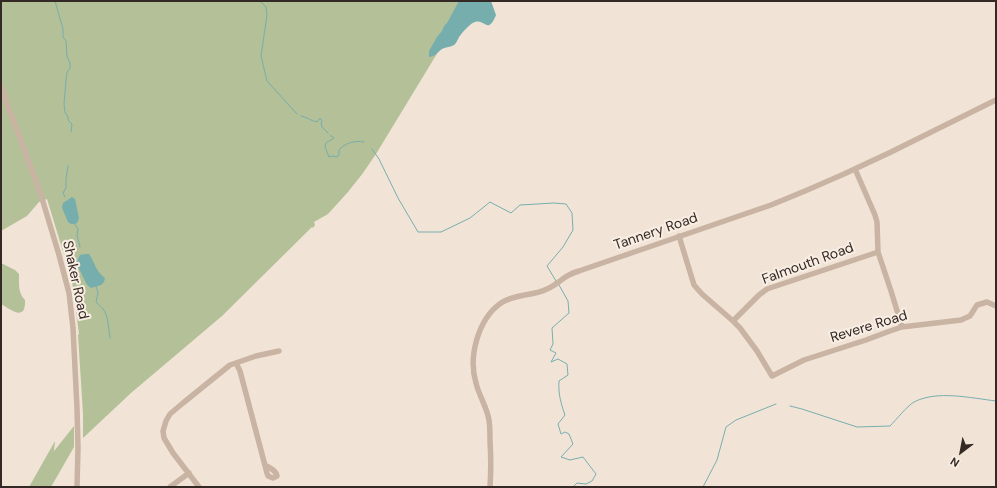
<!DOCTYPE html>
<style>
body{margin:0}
#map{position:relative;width:997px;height:488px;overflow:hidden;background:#f1e4d7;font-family:"DM Sans",sans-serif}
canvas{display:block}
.frame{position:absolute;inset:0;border:2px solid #342925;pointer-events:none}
.north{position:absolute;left:941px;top:432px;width:40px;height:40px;-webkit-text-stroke:3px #f9eee3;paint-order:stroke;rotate:212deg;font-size:11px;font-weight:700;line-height:16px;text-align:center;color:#342925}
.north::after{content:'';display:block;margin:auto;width:14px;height:18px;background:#342925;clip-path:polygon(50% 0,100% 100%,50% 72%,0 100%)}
</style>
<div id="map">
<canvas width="997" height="488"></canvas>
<div class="frame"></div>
<div class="north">N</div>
</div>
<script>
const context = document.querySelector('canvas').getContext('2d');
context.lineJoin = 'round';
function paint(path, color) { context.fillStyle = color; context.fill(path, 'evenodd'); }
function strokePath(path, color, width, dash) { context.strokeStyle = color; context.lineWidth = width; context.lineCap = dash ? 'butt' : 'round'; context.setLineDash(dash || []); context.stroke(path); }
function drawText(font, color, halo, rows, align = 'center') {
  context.font = font + ' "DM Sans",sans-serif'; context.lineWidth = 4; context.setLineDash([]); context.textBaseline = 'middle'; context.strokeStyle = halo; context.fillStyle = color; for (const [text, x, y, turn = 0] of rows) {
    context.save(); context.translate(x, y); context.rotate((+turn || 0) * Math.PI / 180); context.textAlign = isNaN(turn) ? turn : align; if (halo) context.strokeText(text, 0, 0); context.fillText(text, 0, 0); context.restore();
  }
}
const green = new Path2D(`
 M 1,1 L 469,1 L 376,154 L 363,173 L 348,192 L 328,214 L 314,222 L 315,225 L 313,228 L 312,227 L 222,316 L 131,393 L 83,438 L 83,414 L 78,335 L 79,334 L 72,281 L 47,199 L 39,202 L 27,216 L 1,231 Z
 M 1,263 L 15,270 L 19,274 C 19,284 18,293 25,300 C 26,322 11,310 1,304 Z
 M 74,426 L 74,447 L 51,487 L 29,487 L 55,441 L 54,451 Z`);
const water = new Path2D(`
 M 459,1 L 491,1 L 496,15 C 488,35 485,19 475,22 C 470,23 462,33 459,37 C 458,39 456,44 454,45 C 451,47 446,47 442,49 C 437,52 437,56 429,57 L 429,51 L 437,37 L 442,31 L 444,26 L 447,23 Z
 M 72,197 L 75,199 L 79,218 L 77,223 L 75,224 L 71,224 L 68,222 L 62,208 L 63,203 Z
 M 86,254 L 89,254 C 95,262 95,271 105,278 L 104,282 L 101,285 L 91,288 C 86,285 86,282 83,277 C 80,269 74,264 80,255 Z`);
const stream = new Path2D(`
 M 55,1 L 63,29 L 63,37 L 66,41 L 67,56 L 70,63 L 70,68 L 67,72 L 66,80 L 64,104 L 65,112 L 68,117 L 68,120 L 72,124 L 71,132
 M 260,1 L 266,7 L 267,15 L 261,56 L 267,81 L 297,114
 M 301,116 C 307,117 311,121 317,122 L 319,119 L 321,119 L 322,121 L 321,124 L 322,127 L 328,133
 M 330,136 L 332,136 L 334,138 L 326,143 L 325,147 L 329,157 L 332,156 L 337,157 L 339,154 L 339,150 C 345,143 355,140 364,142
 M 372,149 L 379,159 L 398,198 L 418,232 L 441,232 L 470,218 L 490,202 L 511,213 L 520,205 L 554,203 L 566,204 L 572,213 L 573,230 L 563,247 L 547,266 L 556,281
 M 65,197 L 63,193 L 66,188 L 66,179 L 68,166
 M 74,223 L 78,229 L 77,235 L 80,247
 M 559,285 L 568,301 L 569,313 L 552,328 L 553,344 L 550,350 L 556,353 L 551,362 L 558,359 L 567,364 L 568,375 L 559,381 C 558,393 561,404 565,415 L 558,424 L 561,434 L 565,432 L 569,434 L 573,444 L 561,457 L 570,460 L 583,457 L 596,474 L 592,481 L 586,484 L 577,483 L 573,487
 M 96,286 L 98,293 L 96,302 C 98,305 101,306 103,309 C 108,314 109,331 110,338
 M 790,406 L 802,409 L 857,427 L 890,426 C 896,420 907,406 914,402 C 937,390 971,398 996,401
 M 701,487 L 703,487 L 717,460 L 726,427 L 736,420 L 776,404`);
const minor = new Path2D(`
 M 1,87 L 41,195 L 59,255 L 69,293 L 73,328 L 77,408 L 78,448 L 77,487
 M 855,169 L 875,215 L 877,222 L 878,252 L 891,291 L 902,327
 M 679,236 L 694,285 L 702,294 L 733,321 L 740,328 L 757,351 L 772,376 L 804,360 L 866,340 L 890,331 L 902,327 L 961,320 L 970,316 L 977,305 L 987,302 L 996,306
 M 733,321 L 759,295 L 767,289 L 878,252
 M 236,363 L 240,371 L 267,473 L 268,476 L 273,478 L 277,476 C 276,470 270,468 265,465
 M 170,487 L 189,473
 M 199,487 L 173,453 L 164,438 L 163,431 L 166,421 L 170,414 L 183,403 L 230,365 L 256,356 L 279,351
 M 490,487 C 491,472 491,457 490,441 C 490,434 490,427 489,420 C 487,407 479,396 476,383 C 468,357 478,319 501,303 C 514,294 533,296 547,289 C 552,287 556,284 560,281 C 566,276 572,273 579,271 L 771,205 L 805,191 L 844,174 L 891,152 L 996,100`);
const streetNames = [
 ["Tannery Road",656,232,-19],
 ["Falmouth Road",808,264,-20],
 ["Shaker Road",75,280,78],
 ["Revere Road",869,327,-17]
];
paint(green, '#b4c097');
paint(water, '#76aeae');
strokePath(stream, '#76aeae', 1);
strokePath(minor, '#c9b3a3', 5.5);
drawText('14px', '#342925', '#f9eee3', streetNames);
</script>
